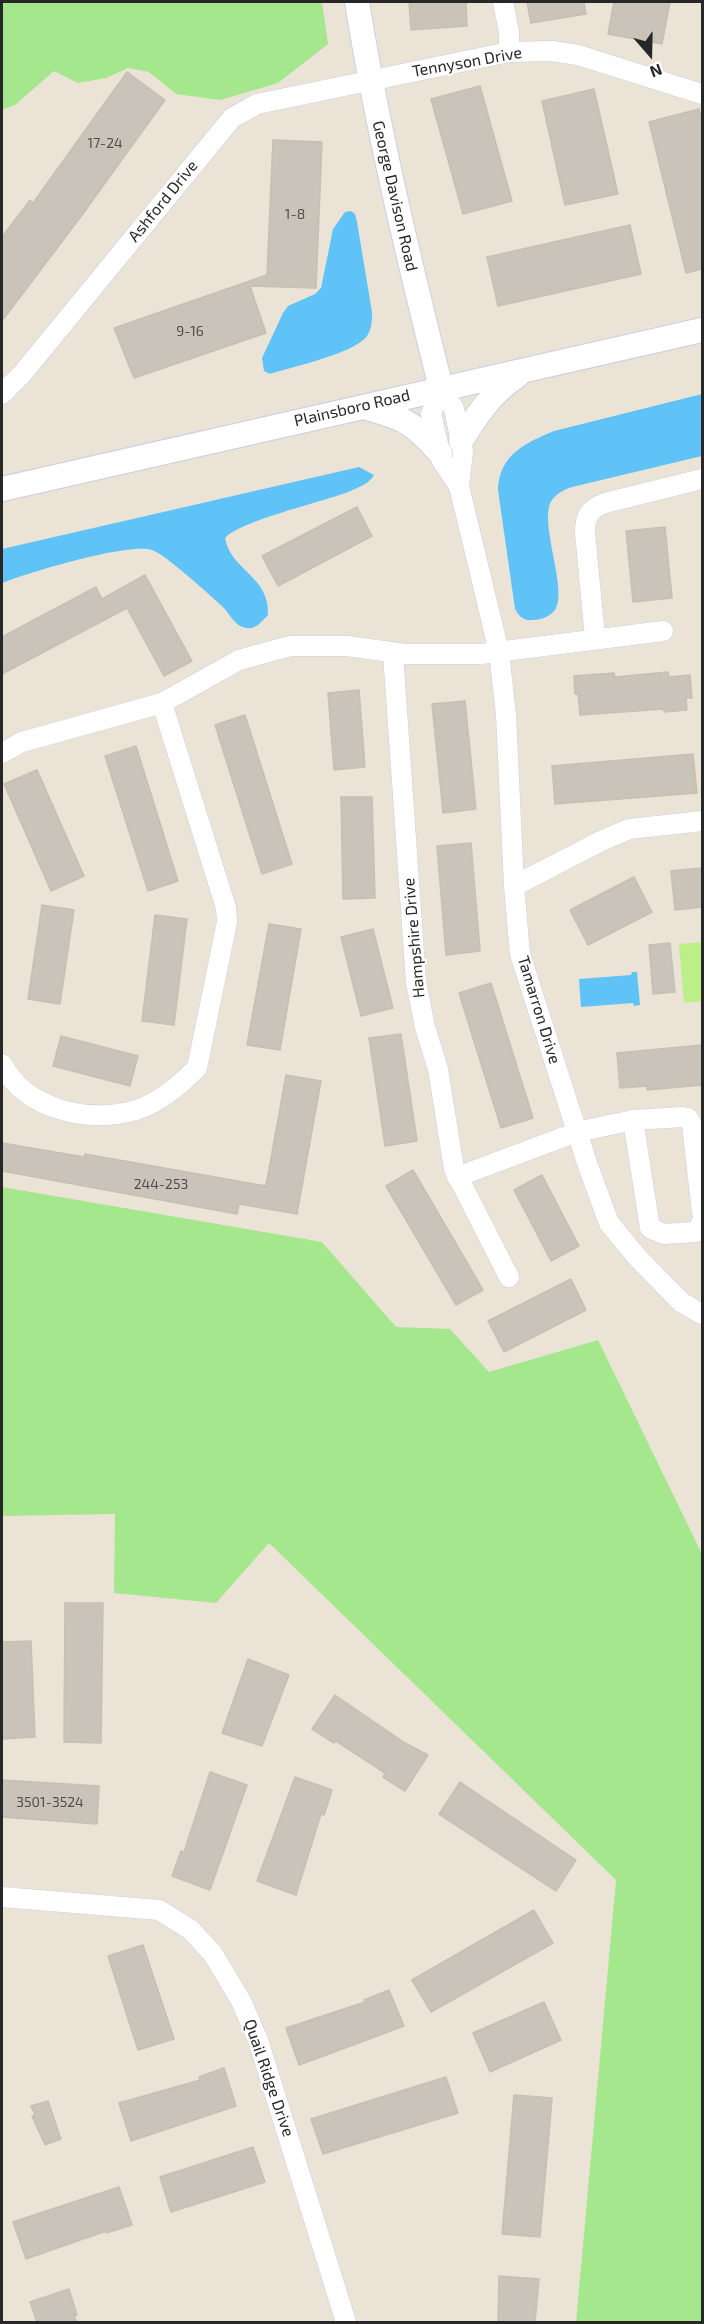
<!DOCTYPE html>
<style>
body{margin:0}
#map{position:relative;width:704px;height:2324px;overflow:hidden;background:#ebe4d6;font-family:"Exo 2",sans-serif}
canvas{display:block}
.frame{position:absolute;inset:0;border:3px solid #272727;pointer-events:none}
.north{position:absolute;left:620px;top:24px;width:60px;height:60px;-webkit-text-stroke:4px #fff;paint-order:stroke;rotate:160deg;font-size:16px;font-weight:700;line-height:24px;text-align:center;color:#272727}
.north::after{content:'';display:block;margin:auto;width:21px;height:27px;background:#272727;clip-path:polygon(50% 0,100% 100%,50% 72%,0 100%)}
</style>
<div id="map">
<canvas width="704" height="2324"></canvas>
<div class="frame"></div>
<div class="north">N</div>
</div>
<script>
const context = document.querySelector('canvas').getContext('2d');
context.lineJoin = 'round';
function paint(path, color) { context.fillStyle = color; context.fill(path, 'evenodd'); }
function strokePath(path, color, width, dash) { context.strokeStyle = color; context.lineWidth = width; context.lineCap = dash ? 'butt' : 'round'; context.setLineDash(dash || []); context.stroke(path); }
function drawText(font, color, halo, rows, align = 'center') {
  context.font = font + ' "Exo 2",sans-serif'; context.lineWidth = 4.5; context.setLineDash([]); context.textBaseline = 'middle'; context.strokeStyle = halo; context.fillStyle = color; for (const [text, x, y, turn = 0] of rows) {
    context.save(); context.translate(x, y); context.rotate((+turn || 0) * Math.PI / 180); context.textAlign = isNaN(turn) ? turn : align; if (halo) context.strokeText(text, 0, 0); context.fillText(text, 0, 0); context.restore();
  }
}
const green = new Path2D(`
 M 2,2 L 322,2 L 328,44 L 278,83 L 220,100 L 176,94 L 149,72 L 128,68 L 106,78 L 78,83 L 54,71 L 15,105 L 2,110 Z
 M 2,1187 L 322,1242 L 396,1327 L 450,1329 L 489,1372 L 598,1340 L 702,1554 L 702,2322 L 576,2322 L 616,1880 L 269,1543 L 216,1603 L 114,1593 L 115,1514 L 2,1516 Z`);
const pitch = new Path2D(`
 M 702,942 L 702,1001 L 684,1003 L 679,944 Z`);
const water = new Path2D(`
 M 351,211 L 355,214 L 357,222 L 372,312 C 372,320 372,329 367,336 C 355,353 292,367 270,374 L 264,371 L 262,358 L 283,313 L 288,306 L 315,294 L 321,288 L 333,229 L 345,212 Z
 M 702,394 L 702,456 L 572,487 C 563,490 551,496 549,507 C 543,531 566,589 556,608 C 552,616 541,620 533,620 C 523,621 519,616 515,609 L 498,490 C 499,455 525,443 554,431 Z
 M 359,467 L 374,475 C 368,485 358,487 348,492 C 322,502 240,521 225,538 C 231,571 270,576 268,615 C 262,621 256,630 246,628 C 234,626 231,615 223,607 C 211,596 165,554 152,550 C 129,542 27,573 2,583 L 2,549 Z
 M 632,972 L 637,972 L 640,1005 L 634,1006 L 633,1003 L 581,1007 L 579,979 L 631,975 Z`);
const building = new Path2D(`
 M 409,2 L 466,2 L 467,26 L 411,30 Z
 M 527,2 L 584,2 L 586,14 L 531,23 Z
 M 614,2 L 670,2 L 662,44 L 608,34 Z
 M 127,72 L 165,100 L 82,215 L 2,321 L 2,237 L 30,200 L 33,203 Z
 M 480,86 L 512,201 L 463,214 L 431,99 Z
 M 594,89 L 618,194 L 565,205 L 542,101 Z
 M 699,109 L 702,122 L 702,269 L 686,273 L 649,122 Z
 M 273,140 L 322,142 L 316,288 L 250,286 L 266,333 L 134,378 L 114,328 L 267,275 Z
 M 630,225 L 641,274 L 498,306 L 487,257 Z
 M 357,507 L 372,536 L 278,586 L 262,556 Z
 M 665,527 L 672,598 L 633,602 L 626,531 Z
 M 145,575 L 192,661 L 164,676 L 127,608 L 2,674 L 2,637 L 96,587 L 102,599 Z
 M 668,672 L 669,677 L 690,675 L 692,698 L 686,698 L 687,710 L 664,712 L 664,709 L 580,715 L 578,694 L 575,694 L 574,676 L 614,673 L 615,677 Z
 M 359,690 L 365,767 L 334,770 L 328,693 Z
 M 465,701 L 476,809 L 443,813 L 432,704 Z
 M 245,715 L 292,864 L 262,874 L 215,725 Z
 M 136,746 L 178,881 L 148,891 L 105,756 Z
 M 693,754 L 697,793 L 555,804 L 552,766 Z
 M 37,770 L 84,876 L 51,891 L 4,784 Z
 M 341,797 L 372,797 L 375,898 L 343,899 Z
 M 471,843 L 480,951 L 446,955 L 437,846 Z
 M 702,868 L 702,907 L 675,910 L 671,871 Z
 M 634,877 L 652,912 L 588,945 L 570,910 Z
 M 42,905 L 74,910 L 60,1004 L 28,999 Z
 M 155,915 L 187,919 L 174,1025 L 142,1021 Z
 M 269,924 L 301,929 L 280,1050 L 247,1045 Z
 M 373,929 L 393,1008 L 361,1016 L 341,937 Z
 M 670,943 L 675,992 L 653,994 L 649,945 Z
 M 491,983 L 533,1118 L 501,1128 L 459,993 Z
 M 401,1034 L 417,1141 L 385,1146 L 369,1038 Z
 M 61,1036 L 138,1056 L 130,1086 L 53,1066 Z
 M 702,1045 L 702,1085 L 647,1090 L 647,1086 L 620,1088 L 617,1053 Z
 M 286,1075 L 321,1081 L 297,1214 L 239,1204 L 237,1214 L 2,1171 L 2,1143 L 84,1157 L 85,1154 L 266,1186 Z
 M 413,1170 L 483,1290 L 456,1305 L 386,1186 Z
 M 542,1175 L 579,1246 L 551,1261 L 514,1190 Z
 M 571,1279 L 586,1310 L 504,1352 L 488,1321 Z
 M 65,1603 L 103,1603 L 101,1743 L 64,1742 Z
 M 31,1641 L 35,1737 L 2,1739 L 2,1642 Z
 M 248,1659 L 289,1675 L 262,1746 L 222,1733 Z
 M 335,1695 L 405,1743 L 428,1755 L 405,1791 L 383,1777 L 385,1773 L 336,1741 L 334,1743 L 312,1729 Z
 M 210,1772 L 247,1785 L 210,1890 L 172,1876 L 181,1851 L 184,1852 Z
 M 295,1777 L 332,1790 L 324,1815 L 321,1814 L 296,1895 L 257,1881 Z
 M 2,1780 L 99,1786 L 97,1824 L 2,1817 Z
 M 460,1782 L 576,1860 L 556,1891 L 439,1814 Z
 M 534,1910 L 553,1943 L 431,2012 L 412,1980 Z
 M 143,1945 L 174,2039 L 138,2050 L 108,1956 Z
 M 389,1990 L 404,2026 L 299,2065 L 286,2028 L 365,2002 L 364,2000 Z
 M 544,2002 L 561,2040 L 490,2072 L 473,2033 Z
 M 224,2068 L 236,2106 L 131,2141 L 119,2103 L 200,2080 L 199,2077 Z
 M 446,2077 L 458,2113 L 323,2154 L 311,2119 Z
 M 514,2095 L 552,2098 L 540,2237 L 502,2234 Z
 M 48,2101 L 61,2139 L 45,2145 L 32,2116 L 35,2115 L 31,2106 Z
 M 253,2147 L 265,2182 L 171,2212 L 160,2177 Z
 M 119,2187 L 132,2225 L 106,2233 L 106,2231 L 26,2259 L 13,2222 Z
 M 499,2276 L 539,2279 L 535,2322 L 498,2322 Z
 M 69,2289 L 77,2315 L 74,2316 L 77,2322 L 37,2322 L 30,2302 Z`);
const minor = new Path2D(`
 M 503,2 L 509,32 L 509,52
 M 441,388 L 431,414 L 442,461 L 459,486 L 499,652 L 506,715 L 514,886 L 520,954 L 588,1166 L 609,1223 L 638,1258 L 681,1302 L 702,1314
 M 441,388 L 454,409 L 463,451 L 459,486
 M 2,394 L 22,374 L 232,118 L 257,104 L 509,52 L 552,51 L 578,55 L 702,94
 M 595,638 L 585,532 C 585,515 590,509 605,503 L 702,479
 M 393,653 L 416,982 L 425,1027 L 438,1069 L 454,1169 L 509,1277
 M 2,753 L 22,742 L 162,703 L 239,660 L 290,646 L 347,646 L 405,654 L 481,654 L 663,631
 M 514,886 L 601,841 L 629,829 L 702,821
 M 2,1064 C 26,1110 89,1124 136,1110 C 160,1103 179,1085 197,1068 L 227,922 L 226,908 L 162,703
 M 633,1120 L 650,1228 L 664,1234 L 696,1232 L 702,1222
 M 457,1177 L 577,1132 L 633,1120 L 683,1117 L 688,1118 L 692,1125 L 702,1212
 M 2,1897 L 159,1910 L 191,1930 L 213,1954 L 241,2001 L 258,2040 L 346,2322`);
const tertiary = new Path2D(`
 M 357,2 C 378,132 409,260 441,388
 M 364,407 C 405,419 412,421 440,453
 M 461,441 C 477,415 491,393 517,376
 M 2,489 L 702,330`);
const numberNames = [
 ["17-24",105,143],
 ["1-8",295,214],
 ["9-16",190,331],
 ["244-253",161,1184],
 ["3501-3524",50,1802]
];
const streetNames = [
 ["Tennyson Drive",467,62,-10],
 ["George Davison Road",395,196,77],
 ["Ashford Drive",163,201,-51],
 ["Plainsboro Road",352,408,-13],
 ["Hampshire Drive",414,938,-95],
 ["Tamarron Drive",539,1010,73],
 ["Quail Ridge Drive",269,2078,71]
];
paint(green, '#a5e78d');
paint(pitch, '#bcef88');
paint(water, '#5fc3f7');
paint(building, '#c9c3ba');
strokePath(building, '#c6c0b0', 1.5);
strokePath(minor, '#cccee2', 21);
strokePath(tertiary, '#cccee2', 26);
strokePath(minor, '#fff', 20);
strokePath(tertiary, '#fff', 24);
drawText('14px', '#504e4c', null, numberNames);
drawText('16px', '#272727', '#fff', streetNames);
</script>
